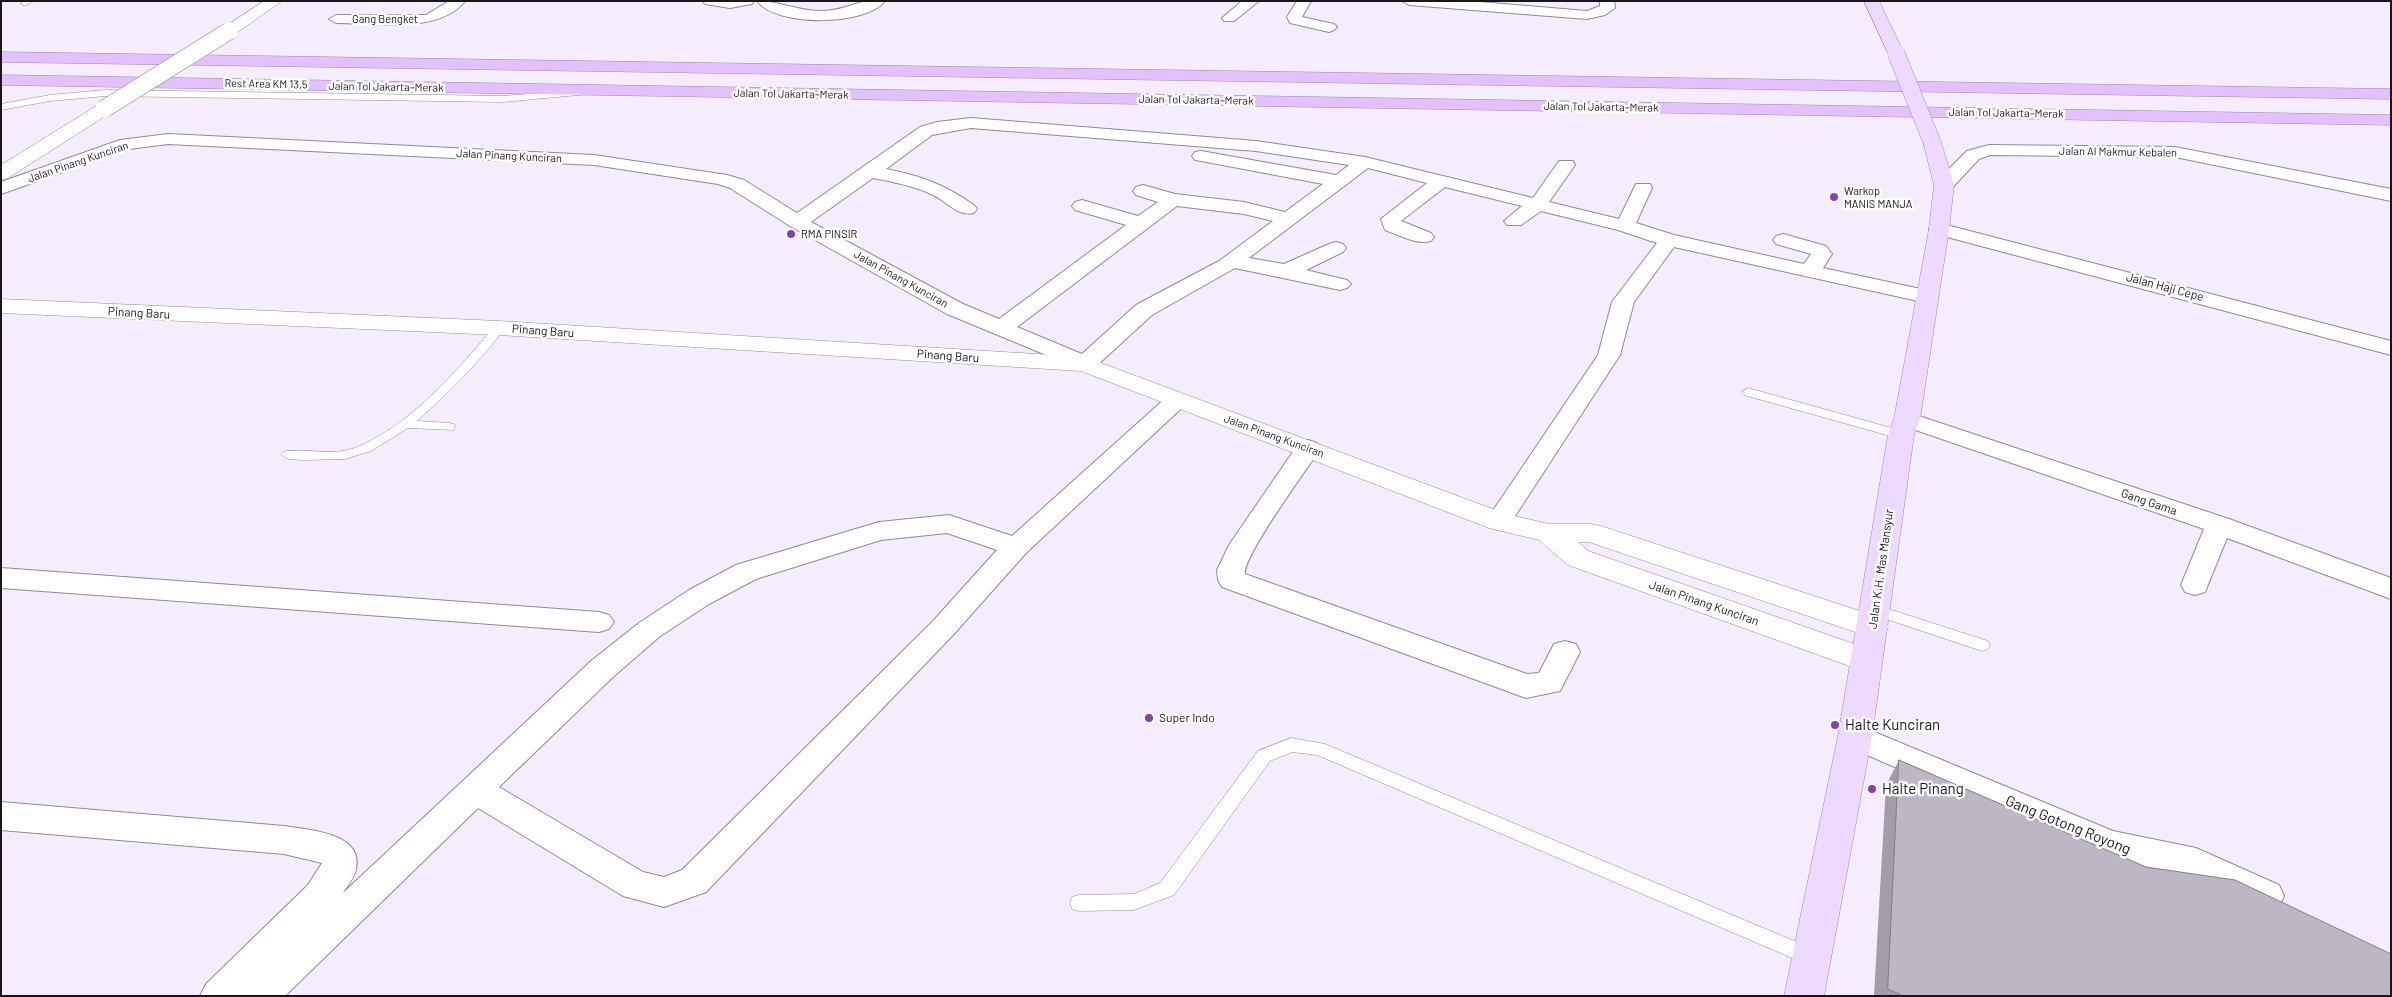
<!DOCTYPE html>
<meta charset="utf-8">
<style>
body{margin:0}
#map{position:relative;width:2392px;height:997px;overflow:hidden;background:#f5ecfd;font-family:Barlow,sans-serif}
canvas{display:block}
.frame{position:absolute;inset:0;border:2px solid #19151b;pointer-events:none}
</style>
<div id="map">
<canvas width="2392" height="997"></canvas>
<div class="frame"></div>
</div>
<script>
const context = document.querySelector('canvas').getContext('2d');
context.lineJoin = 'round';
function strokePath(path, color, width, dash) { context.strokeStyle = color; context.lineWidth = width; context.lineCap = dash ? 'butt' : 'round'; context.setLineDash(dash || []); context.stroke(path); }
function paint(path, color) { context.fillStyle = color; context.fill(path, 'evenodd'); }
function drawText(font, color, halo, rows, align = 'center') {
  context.font = font + ' Barlow,sans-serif'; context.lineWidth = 5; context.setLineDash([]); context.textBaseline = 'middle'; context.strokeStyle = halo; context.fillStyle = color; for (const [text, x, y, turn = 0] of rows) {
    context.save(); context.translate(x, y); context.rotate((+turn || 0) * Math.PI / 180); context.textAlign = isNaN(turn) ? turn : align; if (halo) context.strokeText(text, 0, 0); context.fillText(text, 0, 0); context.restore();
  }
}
const lane = new Path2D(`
 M 24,1 L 34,1 L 25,6 L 21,4 Z
 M 586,89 L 590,92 L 589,94 L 503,102 L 105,96 L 50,101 L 1,110 L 1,104 L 50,95 L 105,90 L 503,96 Z
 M 499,325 L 505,328 C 480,362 448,393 417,421 L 449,423 L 454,424 L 455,427 L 454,430 L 408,428 L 371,451 L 345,459 L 303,460 L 288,459 L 281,455 C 284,452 283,452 287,451 C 315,448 334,458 362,445 C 416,420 457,370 495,326 Z
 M 1748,388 L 1906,432 L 1907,435 L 1901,439 L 1744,395 L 1742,392 Z
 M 1876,605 L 1988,641 L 1990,645 L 1988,649 L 1982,651 L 1871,614 L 1868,610 L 1871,606 Z
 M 1291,738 L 1325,744 L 1818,951 L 1821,957 L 1818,963 L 1811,966 L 1804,963 L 1317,755 L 1292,752 L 1270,761 L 1174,895 L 1134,910 L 1079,911 L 1072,909 L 1070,903 L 1072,897 L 1079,895 L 1134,894 L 1160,883 L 1258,751 Z`);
const street = new Path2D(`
 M 449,1 L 465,1 C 440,34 373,23 336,23 L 329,19 L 336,15 L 426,15 Z
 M 703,1 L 754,1 L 752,4 L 730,8 L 705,4 Z
 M 757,1 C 779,1 798,11 821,11 C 838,11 850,5 866,1 C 872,0 879,1 885,1 C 866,26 776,27 757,1 Z
 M 1242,1 L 1259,1 L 1234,21 L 1224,21 L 1222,18 Z
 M 1297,1 L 1311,1 L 1302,17 L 1334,24 L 1337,27 L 1334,30 L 1329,32 L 1290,23 L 1287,17 Z
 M 1402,1 L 1468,1 L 1587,11 L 1600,6 L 1600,1 L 1614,1 L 1615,8 L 1605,15 L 1587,19 L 1409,5 Z
 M 971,118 L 1256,141 L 1365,157 L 1533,198 L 1559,161 L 1573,161 L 1575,165 L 1549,202 L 1619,219 L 1634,188 L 1636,184 L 1650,184 L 1652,188 L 1636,223 L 1674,235 L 1804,264 L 1811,254 L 1776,244 L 1773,240 L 1776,236 L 1783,234 L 1826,246 L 1832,254 L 1823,268 L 1935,292 L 1938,297 L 1935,302 L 1927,303 L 1674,247 L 1634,302 L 1620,355 L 1508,527 L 1499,530 L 1490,527 L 1486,521 L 1598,355 L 1612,302 L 1657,243 L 1618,230 L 1541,211 L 1521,225 L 1507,225 L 1504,221 L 1522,206 L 1445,187 L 1401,221 L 1431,233 L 1434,237 L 1431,241 C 1416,245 1399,235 1385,230 L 1381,219 L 1427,183 L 1368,168 L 1249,258 L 1284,264 L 1329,244 L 1336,242 L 1343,244 L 1346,248 L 1343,252 L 1306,270 L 1347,280 L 1351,284 L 1347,288 L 1340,290 L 1235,268 L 1152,315 L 1093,369 L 1085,371 L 947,314 L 790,226 L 730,188 L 718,184 L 594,165 L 168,144 L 129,149 L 1,194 L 1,182 L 120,140 L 168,134 L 594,155 L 727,175 L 744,180 L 797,213 L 920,127 L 937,122 ZM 971,128 L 1256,151 L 1349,165 L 1336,175 L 1201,151 L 1195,152 L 1192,156 L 1195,160 L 1201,161 L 1323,184 L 1285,212 L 1244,202 L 1175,194 L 1143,185 L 1136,187 L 1133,191 L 1136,195 L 1158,202 L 1138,216 L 1082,200 L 1075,202 L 1072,206 L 1075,210 L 1126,225 L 999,319 L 963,304 L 811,222 L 873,178 C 894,182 914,186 933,195 C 947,201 957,217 974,213 L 977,209 L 974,205 C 943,184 922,176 886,169 L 932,135 ZM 1177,206 L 1244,214 L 1273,221 L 1219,261 L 1136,305 L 1082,354 L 1017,327 Z
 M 1989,145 L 2175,147 L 2391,189 L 2391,201 L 2175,157 L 1990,155 L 1979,159 L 1951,189 L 1937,189 L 1935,185 L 1937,181 L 1967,151 Z
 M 1939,223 L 2391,341 L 2391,355 L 1932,233 L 1929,229 L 1932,225 Z
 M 1177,393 L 1185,395 L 1189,400 L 1185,405 L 1026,553 L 953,635 L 706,892 L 664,907 L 623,896 L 478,808 L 285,996 L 200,996 L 206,984 L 308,885 L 322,863 L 284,854 L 1,830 L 1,802 L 284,826 C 307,830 364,832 356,869 C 355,877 347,886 343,893 L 591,661 L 639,623 L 689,590 L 736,565 L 879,522 L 949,515 L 1012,536 L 1169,395 ZM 947,533 L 997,550 L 933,621 L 682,870 L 664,877 L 643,872 L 499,787 L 613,677 L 659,637 L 709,604 L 756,579 L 881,540 Z
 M 1907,412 L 2229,519 L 2391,578 L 2391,599 L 2227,538 L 2205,592 L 2195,595 L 2185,592 L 2181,585 L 2204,529 L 1898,424 L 1895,419 L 1898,414 Z
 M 1308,440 L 1317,443 L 1321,448 C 1307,469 1243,556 1245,574 L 1527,674 L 1539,673 L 1554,644 L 1565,641 L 1576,644 L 1580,652 L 1560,691 L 1526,698 L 1222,587 L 1218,580 L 1217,570 L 1229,545 L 1299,443 Z
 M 1,568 L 599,612 L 609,615 L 614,622 L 609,629 L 599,632 L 1,588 Z
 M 1855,724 L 2113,831 L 2196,848 L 2279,885 L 2284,896 L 2279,907 L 2266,912 L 2190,877 L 2097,855 L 1844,745 L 1839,736 L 1844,727 Z`);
const secondary = new Path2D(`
 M 264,1 L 282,1 L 235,34 L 223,34 L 221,31 L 223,28 Z
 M 104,104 L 110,105 L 113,109 L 110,113 L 8,178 L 1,180 L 1,165 L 98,105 Z
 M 1,299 L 499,321 L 1085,357 L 1506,514 L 1549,524 L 1591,524 L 1601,526 L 1884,619 L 1888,627 L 1884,635 L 1873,638 L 1589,542 L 1578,542 L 1588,551 L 1877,652 L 1882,660 L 1877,668 L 1866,672 L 1855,668 L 1568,565 L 1539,540 L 1489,528 L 1081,371 L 499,335 L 1,313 Z`);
const primary = new Path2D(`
 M 1864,1 L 1879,1 L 1904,53 L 1902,57 L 1890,57 Z
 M 1932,136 L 1939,138 L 1941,142 L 1954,185 L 1949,229 L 1920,419 L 1914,435 L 1872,736 L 1824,996 L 1784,996 L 1838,736 L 1888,435 L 1894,419 L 1929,229 L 1934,185 L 1923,142 L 1925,138 Z`);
const highway = new Path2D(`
 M 1,52 L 2391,89 L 2391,99 L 1,62 Z
 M 1,75 L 2391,115 L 2391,125 L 1,85 Z`);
const secondaryBridge = new Path2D(`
 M 104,109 L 229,31`);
const primaryBridge = new Path2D(`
 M 1896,53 L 1932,142`);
const wall = new Path2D(`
 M 1899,760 L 2146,867 L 2391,996 L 1874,996 L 1886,785 Z`);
const building = new Path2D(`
 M 1899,760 L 2146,867 L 2235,880 L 2391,954 L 2391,996 L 1903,996 L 1888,989 Z`);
const markers = [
 [1834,197,5,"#8740b3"],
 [791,234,5,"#8740b3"],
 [1149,718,5,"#8740b3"],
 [1835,725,5,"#8740b3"],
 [1872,789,5,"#8740b3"]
];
const farStreetnames = [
 ["Gang Bengket",385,19],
 ["Rest Area KM 13,5",266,84,1],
 ["Jalan Tol Jakarta–Merak",386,87,1],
 ["Jalan Tol Jakarta–Merak",791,94,1],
 ["Jalan Tol Jakarta–Merak",1196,100,1],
 ["Jalan Tol Jakarta–Merak",1601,107,1],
 ["Jalan Tol Jakarta–Merak",2006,113,1],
 ["Jalan Al Makmur Kebalen",2118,152,1],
 ["Jalan Pinang Kunciran",509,156,3],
 ["Jalan Pinang Kunciran",78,162,-19],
 ["Jalan Pinang Kunciran",901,279,29],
 ["Jalan Pinang Kunciran",1274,436,20]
];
const farPoinames = [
 ["Warkop",1844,191],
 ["MANIS MANJA",1844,204],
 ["RMA PINSIR",801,234]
];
const streetNames = [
 ["Jalan Haji Cepe",2165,287,15],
 ["Pinang Baru",139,313,3],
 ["Pinang Baru",543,331,4],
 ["Pinang Baru",948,356,4],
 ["Gang Gama",2149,502,19],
 ["Jalan K.H. Mas Mansyur",1881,569,-82],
 ["Jalan Pinang Kunciran",1704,603,19]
];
const poiNames = [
 ["Super Indo",1159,718]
];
const nearPoinames = [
 ["Halte Kunciran",1845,725],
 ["Halte Pinang",1882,789]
];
const nearStreetnames = [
 ["Gang Gotong Royong",2068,825,22]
];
strokePath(lane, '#928998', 1);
strokePath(street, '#928998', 2);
strokePath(secondary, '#928998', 1);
strokePath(primary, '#9c84af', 1);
strokePath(highway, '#9c84af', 1);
paint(lane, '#fff');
paint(street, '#fff');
paint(secondary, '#fff');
paint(primary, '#eed9fe');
paint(highway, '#e3c0fe');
strokePath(secondaryBridge, '#928998', 18, []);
strokePath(primaryBridge, '#9c84af', 18, []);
strokePath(secondaryBridge, '#fff', 17);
strokePath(primaryBridge, '#eed9fe', 17);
paint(wall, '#a39ca9');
paint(building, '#beb5c5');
strokePath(building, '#857f8a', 1);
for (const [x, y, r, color] of markers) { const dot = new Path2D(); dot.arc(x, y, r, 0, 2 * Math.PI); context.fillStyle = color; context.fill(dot); strokePath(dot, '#fff', 2); }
drawText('11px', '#19151b', '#fff', farStreetnames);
drawText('11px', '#19151b', '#fff', farPoinames, 'left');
drawText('12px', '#19151b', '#fff', streetNames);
drawText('12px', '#19151b', '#fff', poiNames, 'left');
drawText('15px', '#19151b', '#fff', nearPoinames, 'left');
drawText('15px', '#19151b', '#fff', nearStreetnames);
</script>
